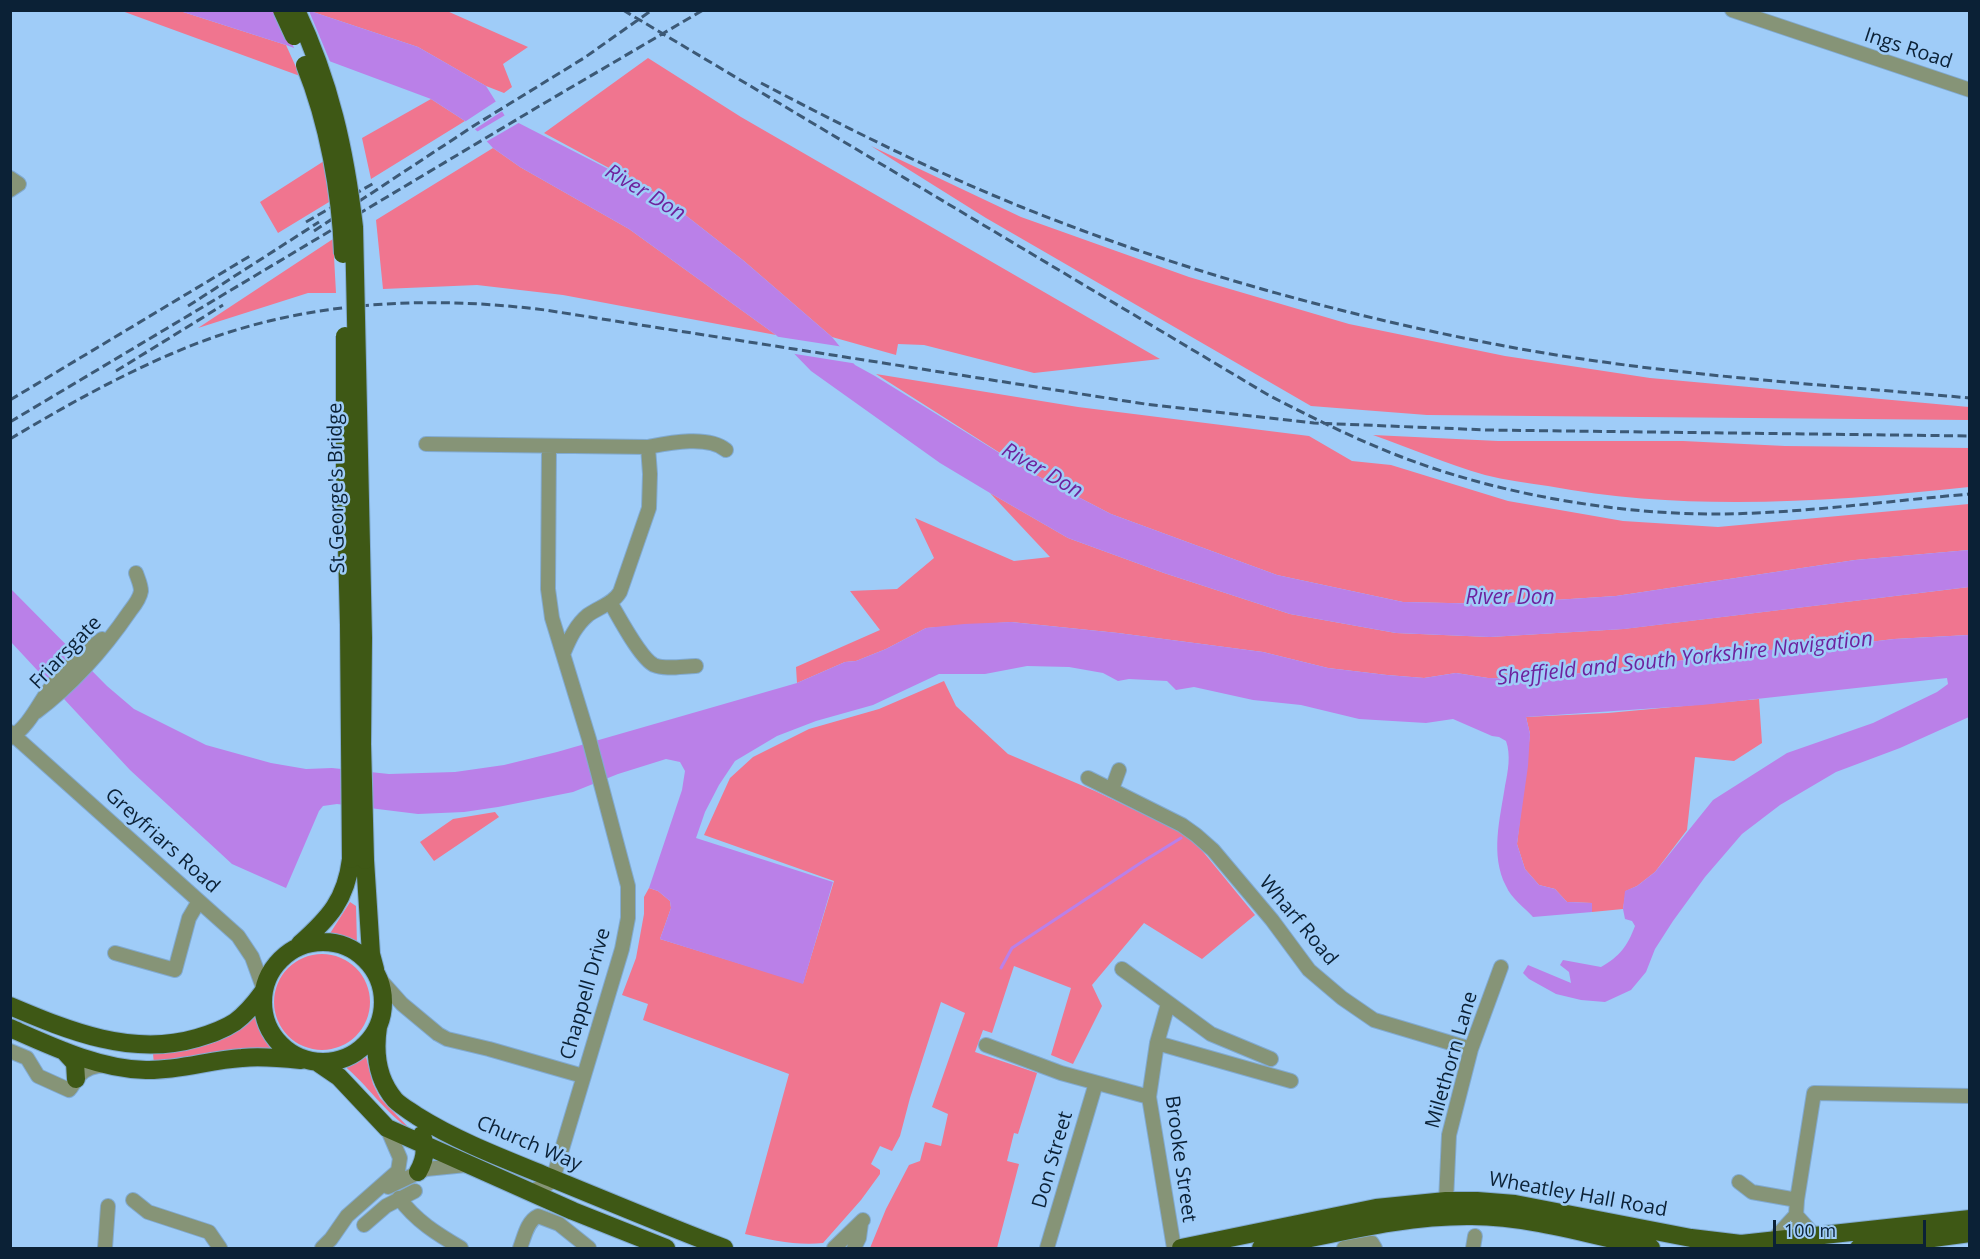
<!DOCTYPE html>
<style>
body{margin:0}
#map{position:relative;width:1980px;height:1259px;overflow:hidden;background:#9fccf8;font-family:"Open Sans",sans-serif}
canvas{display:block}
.frame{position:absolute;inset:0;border:12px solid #0b2136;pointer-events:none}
.scale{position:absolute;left:1773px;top:1220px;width:153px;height:27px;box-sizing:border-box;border:3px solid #0b2136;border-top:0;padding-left:8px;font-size:18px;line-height:21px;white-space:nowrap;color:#0b2136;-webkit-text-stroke:4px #9fccf8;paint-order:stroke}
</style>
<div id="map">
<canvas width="1980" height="1259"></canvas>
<div class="frame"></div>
<div class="scale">100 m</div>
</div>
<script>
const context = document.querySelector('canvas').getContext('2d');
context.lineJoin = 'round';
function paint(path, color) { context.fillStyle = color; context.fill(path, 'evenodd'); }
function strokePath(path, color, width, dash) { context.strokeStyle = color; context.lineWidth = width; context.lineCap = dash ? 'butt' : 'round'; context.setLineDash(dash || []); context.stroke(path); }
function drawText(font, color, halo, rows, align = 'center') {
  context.font = font + ' "Open Sans",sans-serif'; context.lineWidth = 5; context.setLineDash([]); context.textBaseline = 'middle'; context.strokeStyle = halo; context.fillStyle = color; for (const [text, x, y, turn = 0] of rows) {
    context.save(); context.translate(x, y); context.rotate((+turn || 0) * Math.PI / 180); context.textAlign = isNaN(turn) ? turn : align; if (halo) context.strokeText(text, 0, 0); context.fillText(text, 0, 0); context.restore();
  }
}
const green = new Path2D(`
 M 122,11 L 180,11 L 286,45 L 300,76 Z
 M 310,11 L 447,11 L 528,47 L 503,64 L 512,87 L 504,93 L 486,86 L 418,47 Z
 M 648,58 L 741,117 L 1160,359 L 1034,373 L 924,345 L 898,344 L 896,355 L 832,337 L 744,261 L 661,196 L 544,133 Z
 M 431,99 L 465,121 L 371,179 L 362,138 Z
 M 871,146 L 1021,217 L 1189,277 L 1349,324 L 1505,356 L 1650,378 L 1969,407 L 1969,420 L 1427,415 L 1311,406 L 986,218 Z
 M 493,148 L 520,167 L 629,229 L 776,335 L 563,295 L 477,285 L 383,289 L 376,220 Z
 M 324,161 L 329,202 L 278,233 L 260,202 Z
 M 333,239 L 336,293 L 308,293 L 198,328 Z
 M 876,374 L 1078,407 L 1309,436 L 1352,461 L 1391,465 L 1508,501 L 1623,521 L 1718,527 L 1969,504 L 1969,550 L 1855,560 L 1616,596 L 1493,604 L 1403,602 L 1277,575 L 1111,514 L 1030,472 Z
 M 1373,435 L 1498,441 L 1683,441 L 1785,446 L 1969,448 L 1969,487 C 1829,502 1687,512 1548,486 C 1527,483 1505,480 1485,475 C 1447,464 1410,448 1373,435 Z
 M 990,493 L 1068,538 L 1164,573 L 1290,614 L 1396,633 L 1490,637 L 1623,629 L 1969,587 L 1969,635 L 1894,639 L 1811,649 L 1765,650 L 1534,679 L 1488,678 L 1456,673 L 1424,678 L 1387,675 L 1328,668 L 1263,652 L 1118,633 L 1011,622 L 926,628 L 886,649 L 856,661 L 845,662 L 797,683 L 796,667 L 880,630 L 850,591 L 897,589 L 934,558 L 915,518 L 1014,561 L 1050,557 Z
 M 944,681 L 956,706 L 1008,754 L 1095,791 L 1191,837 L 1255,915 L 1202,959 L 1144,923 L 1092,985 L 1102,1006 L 1073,1064 L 1051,1055 L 1071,988 L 1014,966 L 992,1033 L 983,1030 L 975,1052 L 1037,1073 L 1018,1134 L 1014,1133 L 1007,1161 L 1019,1164 L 997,1248 L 870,1248 L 886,1209 L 909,1165 L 920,1161 L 925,1142 L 941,1146 L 948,1114 L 932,1107 L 965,1013 L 941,1002 L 910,1098 L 900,1136 L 892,1151 L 880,1146 L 871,1164 L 880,1170 L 880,1174 L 861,1200 L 823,1243 C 798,1246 770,1240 745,1234 L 789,1074 L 643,1020 L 648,1004 L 622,995 L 636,958 L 644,914 L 644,897 L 649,888 L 658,891 L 670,901 L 671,908 L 660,939 L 803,983 L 834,881 L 704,835 L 730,778 L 753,757 L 809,729 L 879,709 Z
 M 1759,699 L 1762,743 L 1734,761 L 1695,757 L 1687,830 L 1655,872 L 1637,886 L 1626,891 L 1623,909 L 1592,912 L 1592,903 L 1567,902 L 1555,889 L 1539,885 L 1525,869 L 1517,844 L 1530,734 L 1526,717 L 1608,713 Z
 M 495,812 L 499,817 L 434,861 L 420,842 L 453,819 Z
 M 350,902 L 356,906 L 357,945 L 341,937 L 329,935 Z
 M274 1002a48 48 0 1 1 96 0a48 48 0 1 1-96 0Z
 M 255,1017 L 259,1029 L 272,1048 L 252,1048 L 154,1064 L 153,1054 C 194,1050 224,1045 255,1017 Z
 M 365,1053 L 373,1084 L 380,1098 L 412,1131 C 384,1112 368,1085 343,1065 Z`);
const water = new Path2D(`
 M 180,11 L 310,11 L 418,47 L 486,86 L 505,116 L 661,196 L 744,261 L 832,337 L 855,365 L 875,376 L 1030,472 L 1111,514 L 1277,575 L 1403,602 L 1493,604 L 1616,596 L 1855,560 L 1969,550 L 1969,587 L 1624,629 L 1490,637 L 1396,633 L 1290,614 L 1164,573 L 1068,538 L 990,493 L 940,463 L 811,371 L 776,335 L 629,229 L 520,167 L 493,148 L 477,131 L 465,121 L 431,99 L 286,45 Z
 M 10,588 L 107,686 L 134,709 L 206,745 L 271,763 L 306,769 L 332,768 L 389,774 L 455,772 L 504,765 L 557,752 L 797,683 L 845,662 L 856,661 L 886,649 L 926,628 L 964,624 L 1011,622 L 1118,633 L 1263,652 L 1328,668 L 1387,675 L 1424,678 L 1456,673 L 1488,678 L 1534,679 L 1765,650 L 1811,649 L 1894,639 L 1969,635 L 1969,717 L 1900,748 L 1836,772 L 1780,805 L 1742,834 L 1705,877 L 1673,921 L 1655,949 L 1646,972 L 1631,990 L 1605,1002 L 1581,1000 L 1556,994 L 1529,979 L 1523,973 L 1528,965 L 1571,983 L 1569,972 L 1560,965 L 1563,960 L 1601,967 C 1620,956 1627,947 1635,926 L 1632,921 L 1625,919 L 1623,909 L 1625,891 L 1637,886 L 1655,872 L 1713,800 L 1787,753 L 1873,723 L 1937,692 L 1948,684 L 1947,678 L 1702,705 L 1526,717 L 1530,734 L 1528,766 L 1517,844 L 1525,869 L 1539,885 L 1555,889 L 1567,902 L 1592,903 L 1592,912 L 1533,917 C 1525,908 1511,898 1506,886 C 1490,855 1500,819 1505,786 C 1508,771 1511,755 1506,741 L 1499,737 L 1492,736 L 1453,719 L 1426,723 L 1359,719 L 1301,705 L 1253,700 L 1194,687 L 1176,690 L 1167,681 L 1129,679 L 1118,681 L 1103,673 L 1069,667 L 1027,666 L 985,674 L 939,674 L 873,705 L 816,721 L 777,736 L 735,761 L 719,785 L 705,812 L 696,838 L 833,882 L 803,984 L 660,939 L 671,908 L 670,901 L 658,891 L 649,888 L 682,790 L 685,771 L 680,762 L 666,759 L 618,774 L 573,792 L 498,807 L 464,812 L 418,814 L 337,804 L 323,806 L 319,811 L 286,888 L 232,864 L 130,770 L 11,642 Z`);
const pier = new Path2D(`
 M 277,11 L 309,11 L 331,64 L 296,52 Z
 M 498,100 L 504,110 L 472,131 L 463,123 Z
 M 507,114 L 522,121 L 484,143 L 475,133 Z
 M 773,336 L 844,347 L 858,364 L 789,353 Z`);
const stream = new Path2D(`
 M 1001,968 L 1012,948 L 1142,862 L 1181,838`);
const minor = new Path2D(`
 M 1732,10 L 1970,90
 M 10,178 L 19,184 L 10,190
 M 426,444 L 648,447 C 669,443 708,435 726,450
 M 610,602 C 619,617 640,658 654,665 C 665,670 684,666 696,666
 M 564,652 C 570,638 576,625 588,615 C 599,607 613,604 620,592 L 649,508 L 650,474 L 648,447
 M 36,712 C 72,685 104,649 130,611 C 134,606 140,598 141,591 C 141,585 138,579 136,573
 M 10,732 L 238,936 L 252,957 L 264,990
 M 10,738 C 28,727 37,707 48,691 C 62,671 83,654 102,639
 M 1088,778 L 1182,825 L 1196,835 L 1213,850 L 1272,920 L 1309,970 L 1342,998 L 1374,1020 L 1471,1049
 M 1112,789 L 1119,770
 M 115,953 L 175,970 L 189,918 L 199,901
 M 1122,969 L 1211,1034 L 1271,1059
 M 377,976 L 402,1004 L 438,1034 L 447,1039 L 489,1049 L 583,1076
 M 1168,1004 L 1157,1043 L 1149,1097 L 1174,1248
 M 1157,1043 L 1291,1081
 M 986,1045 L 1061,1073 L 1149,1097
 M 10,1051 L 27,1058 L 38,1076 L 69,1090 C 73,1086 74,1081 78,1077 C 85,1068 95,1066 106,1065
 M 1739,1182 L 1752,1192 L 1797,1200
 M 388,1187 L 426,1169 L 466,1165
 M 528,1192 C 537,1189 547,1187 553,1179 L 622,949 L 628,918 L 628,886 L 589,739 L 552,618 L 548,589 L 549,446
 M 399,1198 C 416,1221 437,1234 461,1248
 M 133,1200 L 148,1212 L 209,1232 L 220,1248
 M 1446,1201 L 1449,1135 L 1471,1049 L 1501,967
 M 364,1225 L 386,1206 L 415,1191
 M 1814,1235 L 1796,1215 L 1797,1200 L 1814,1093 L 1970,1096
 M 1773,1240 L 1796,1215
 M 105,1248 L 108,1206
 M 322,1248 L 331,1239 L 347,1216 L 398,1171 L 400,1158 L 387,1128
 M 520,1248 C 524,1238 527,1221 538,1216 L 559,1224 L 589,1248
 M 834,1248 L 863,1220
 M 854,1248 L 859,1238 L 861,1223
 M 1047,1248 L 1096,1083
 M 1344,1248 L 1372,1243 L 1375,1248
 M 1473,1248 L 1475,1236`);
const highway = new Path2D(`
 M 365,860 L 371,954 L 375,969
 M263 1002a60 60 0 1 1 120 0a60 60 0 1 1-120 0Z
 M 300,944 C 329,918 346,900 351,859
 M 10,1006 C 69,1031 132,1057 197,1038 C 210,1034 223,1030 235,1022 C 246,1014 255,1003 263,992
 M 378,1027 C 374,1053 377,1079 395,1100 C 401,1106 410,1111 417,1116 C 457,1141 502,1158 546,1176 C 605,1200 664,1225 724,1248
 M 10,1028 C 53,1047 99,1069 146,1070 C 179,1071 209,1060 242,1058 C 261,1056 282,1058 301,1060
 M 64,1051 L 75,1063 L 76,1079
 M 317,1062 L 339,1077 L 387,1128 L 573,1211 L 666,1248
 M 418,1172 C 425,1160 427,1148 422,1135
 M 1181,1248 L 1376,1208 L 1446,1201 L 1477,1201 L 1515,1204 L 1691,1238 L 1741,1244 L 1970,1219
 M 1261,1248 C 1331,1235 1401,1215 1472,1216 C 1530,1216 1595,1236 1651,1248
 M 1859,1248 L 1970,1233`);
const rail = new Path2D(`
 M 623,10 L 1270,396 C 1319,421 1367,445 1418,463 C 1510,496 1624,515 1721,514 C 1804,513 1887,501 1970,494
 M 761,83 C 847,128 934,172 1024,208 C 1181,271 1344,316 1510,347 C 1661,375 1817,384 1970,398
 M 306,222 L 374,183
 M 314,231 L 475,125 L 584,58 L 652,10
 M 188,306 L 319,222
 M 116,371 L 223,305
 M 10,400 L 250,256
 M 10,422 L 536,108 L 703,10
 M 10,439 C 62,408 115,378 171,354 C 289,302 418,294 545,310 L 1145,404 L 1314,423 L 1488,430 L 1970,436`);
const highwayBridge = new Path2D(`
 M 282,10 L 294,36
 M 296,10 C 330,82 345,150 354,227 L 363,638 L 362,744 L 365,860
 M 305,65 C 328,122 341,192 343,254
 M 345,336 L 345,469 L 349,625 L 351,859`);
const streetNames = [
 ["Ings Road",1908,49,18],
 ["St George's Bridge",337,488,-91],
 ["Friarsgate",66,653,-46],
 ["Greyfriars Road",162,841,42],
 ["Wharf Road",1298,921,50],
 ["Chappell Drive",586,994,-74],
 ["Milethorn Lane",1452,1060,-74],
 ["Church Way",529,1144,23],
 ["Brooke Street",1180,1159,82],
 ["Don Street",1053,1160,-74],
 ["Wheatley Hall Road",1578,1195,10]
];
const waterNames = [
 ["River Don",645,193,31],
 ["River Don",1042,471,30],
 ["River Don",1510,598],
 ["Sheffield and South Yorkshire Navigation",1685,659,-6]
];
paint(green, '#f0758f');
paint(water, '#ba80e8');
paint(pier, '#9fccf8');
strokePath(stream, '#ba80e8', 3);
strokePath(minor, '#81aad1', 16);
strokePath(highway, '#81aad1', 20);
strokePath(minor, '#869477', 14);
strokePath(highway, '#3e5815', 18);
strokePath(rail, '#3c5976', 3, [9, 4.5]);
strokePath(highwayBridge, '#81aad1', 20, []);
strokePath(highwayBridge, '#3e5815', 18);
drawText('20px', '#0b2136', '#9fccf8', streetNames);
drawText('italic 21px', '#6e229d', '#9fccf8', waterNames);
</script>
